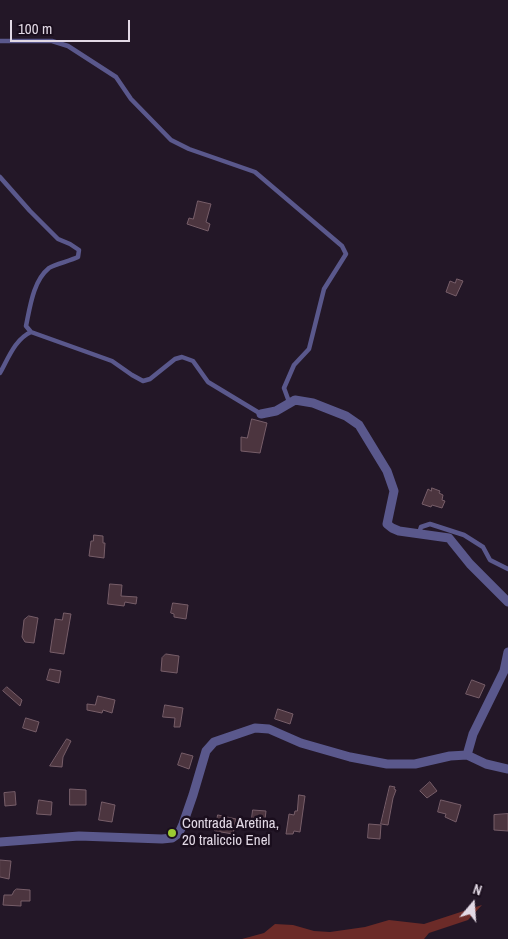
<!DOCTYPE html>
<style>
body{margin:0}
#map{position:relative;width:508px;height:939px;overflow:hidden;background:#231727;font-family:"Archivo Narrow",sans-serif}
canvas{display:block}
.north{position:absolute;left:448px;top:879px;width:50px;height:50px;-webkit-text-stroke:4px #1a0e1d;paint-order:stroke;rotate:18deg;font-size:14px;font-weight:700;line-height:20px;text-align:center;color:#e2d9e5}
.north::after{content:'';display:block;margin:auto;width:18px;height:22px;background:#e2d9e5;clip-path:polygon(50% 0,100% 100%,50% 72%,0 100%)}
.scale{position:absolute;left:10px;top:20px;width:120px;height:22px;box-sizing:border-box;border:2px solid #e2d9e5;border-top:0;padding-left:6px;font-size:15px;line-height:18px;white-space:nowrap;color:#e2d9e5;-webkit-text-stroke:4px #1a0e1d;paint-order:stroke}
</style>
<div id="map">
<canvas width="508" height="939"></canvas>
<div class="north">N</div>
<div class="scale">100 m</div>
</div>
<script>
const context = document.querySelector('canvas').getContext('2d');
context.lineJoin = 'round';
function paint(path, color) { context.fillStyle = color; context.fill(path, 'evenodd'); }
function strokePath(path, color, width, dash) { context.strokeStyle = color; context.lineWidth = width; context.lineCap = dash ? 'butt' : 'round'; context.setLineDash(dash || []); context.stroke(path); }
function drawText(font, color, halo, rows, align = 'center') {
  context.font = font + ' "Archivo Narrow",sans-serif'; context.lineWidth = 5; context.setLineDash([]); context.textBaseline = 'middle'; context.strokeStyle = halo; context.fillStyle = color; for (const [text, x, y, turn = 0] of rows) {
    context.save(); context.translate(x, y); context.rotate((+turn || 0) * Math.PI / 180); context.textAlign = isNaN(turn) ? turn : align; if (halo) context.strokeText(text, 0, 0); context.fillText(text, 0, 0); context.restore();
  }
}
const green = new Path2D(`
 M 482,905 L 468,920 L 429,933 L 424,939 L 242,939 L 264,933 L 275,924 L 293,925 L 314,931 L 330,932 L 365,927 L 389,920 L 424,924 Z`);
const building = new Path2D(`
 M 198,201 L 211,204 L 206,222 L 210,224 L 208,231 L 187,224 L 189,218 L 193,219 Z
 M 457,279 L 463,281 L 456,296 L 446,292 L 450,281 L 455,283 Z
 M 252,419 L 267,423 L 260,453 L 241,451 L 241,437 L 247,438 Z
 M 432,488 L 440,491 L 439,493 L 443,495 L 442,500 L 445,501 L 442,508 L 432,505 L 431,507 L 422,504 L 428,489 L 431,491 Z
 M 94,535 L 103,536 L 103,543 L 105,543 L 104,558 L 89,556 L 91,541 L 93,541 Z
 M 110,584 L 122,585 L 121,596 L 137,597 L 136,604 L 125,602 L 124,606 L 108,604 Z
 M 173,603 L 188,605 L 186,619 L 174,617 L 174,614 L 171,613 Z
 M 64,613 L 71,614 L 64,654 L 50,652 L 55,619 L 62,620 Z
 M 29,616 L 38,618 L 34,643 L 25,642 L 22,637 L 24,620 Z
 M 166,654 L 179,656 L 177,673 L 161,671 L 162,658 Z
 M 50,669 L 61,671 L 59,683 L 47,680 Z
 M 472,680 L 485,685 L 479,698 L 466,694 Z
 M 7,687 L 22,700 L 20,706 L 3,691 Z
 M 98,696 L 115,700 L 112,713 L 103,710 L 102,713 L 87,710 L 87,704 L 95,705 Z
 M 165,705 L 183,708 L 180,727 L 174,727 L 175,718 L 163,717 Z
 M 278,709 L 293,714 L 290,724 L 275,719 Z
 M 26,718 L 39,722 L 36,732 L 23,728 Z
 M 67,739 L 71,741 L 63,757 L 62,767 L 50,766 Z
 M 182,753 L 193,756 L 189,769 L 178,765 Z
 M 430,782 L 437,791 L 427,798 L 420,791 Z
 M 390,786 L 395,787 L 394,789 L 396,790 L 393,798 L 388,825 L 381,824 Z
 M 70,789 L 86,790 L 86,805 L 70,805 Z
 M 15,792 L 16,805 L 5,806 L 4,793 Z
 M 299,795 L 305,796 L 300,832 L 294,831 L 293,834 L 286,834 L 289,814 L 294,815 L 295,811 L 297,811 Z
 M 39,800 L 52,802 L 51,815 L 37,814 Z
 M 441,800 L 461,805 L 456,822 L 445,817 L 446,814 L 438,812 Z
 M 102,802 L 115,805 L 112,822 L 99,820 Z
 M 253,810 L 266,811 L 264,828 L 251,827 Z
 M 508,814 L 508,831 L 494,830 L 494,815 Z
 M 218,815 L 236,819 L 233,834 L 215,831 Z
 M 369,824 L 381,825 L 380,839 L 368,838 Z
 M 0,860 L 11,861 L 9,879 L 0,877 Z
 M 17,889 L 30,890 L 30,901 L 21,901 L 21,906 L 3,905 L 4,895 L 12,895 L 14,891 Z`);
const lane = new Path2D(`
 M 0,41 L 52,41 L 68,46 L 116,77 L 131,99 L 171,140 L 189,149 L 255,172 L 342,246 L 346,254 L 324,289 L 309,349 L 294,365 L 284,388 L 288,399 L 291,402
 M 0,177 L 30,211 L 58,239 L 70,244 L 79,250 L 78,257 C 70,261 55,264 49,268 C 33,281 30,307 26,326 L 31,332 L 112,361 L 132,375 L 143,381 L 150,379 L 175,359 L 182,357 L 193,361 L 208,382 L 261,414
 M 0,373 C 8,359 15,339 31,332
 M 419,533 L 421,527 L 430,524 L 464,535 L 483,547 L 490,560 L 508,569`);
const street = new Path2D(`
 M 261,414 L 276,411 L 295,400 L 313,403 L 346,416 L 359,425 L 387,471 L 394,491 L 387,524 L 392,528 L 399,531 L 449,538 L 470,564 L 508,602
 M 467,755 L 473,734 L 504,671 L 508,652
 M 0,842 L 79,836 L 162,839 L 172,838 L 179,833 L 183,824 L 193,795 L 206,751 L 214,742 L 255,728 L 269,729 L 301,743 L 350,757 L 387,764 L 415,764 L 450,756 L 467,755 L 486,764 L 508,769`);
const markers = [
 [172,833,5,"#9cca32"]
];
const poiNames = [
 ["Contrada Aretina,",182,824],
 ["20 traliccio Enel",182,841]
];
paint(green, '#6c2b28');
paint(building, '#4c353f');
strokePath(building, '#775e69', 1);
strokePath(lane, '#5a588c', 4.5);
strokePath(street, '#5a588c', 9);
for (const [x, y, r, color] of markers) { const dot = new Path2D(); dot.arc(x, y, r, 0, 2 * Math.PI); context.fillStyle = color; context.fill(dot); strokePath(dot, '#1a0e1d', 2); }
drawText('15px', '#e2d9e5', '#1a0e1d', poiNames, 'left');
</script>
